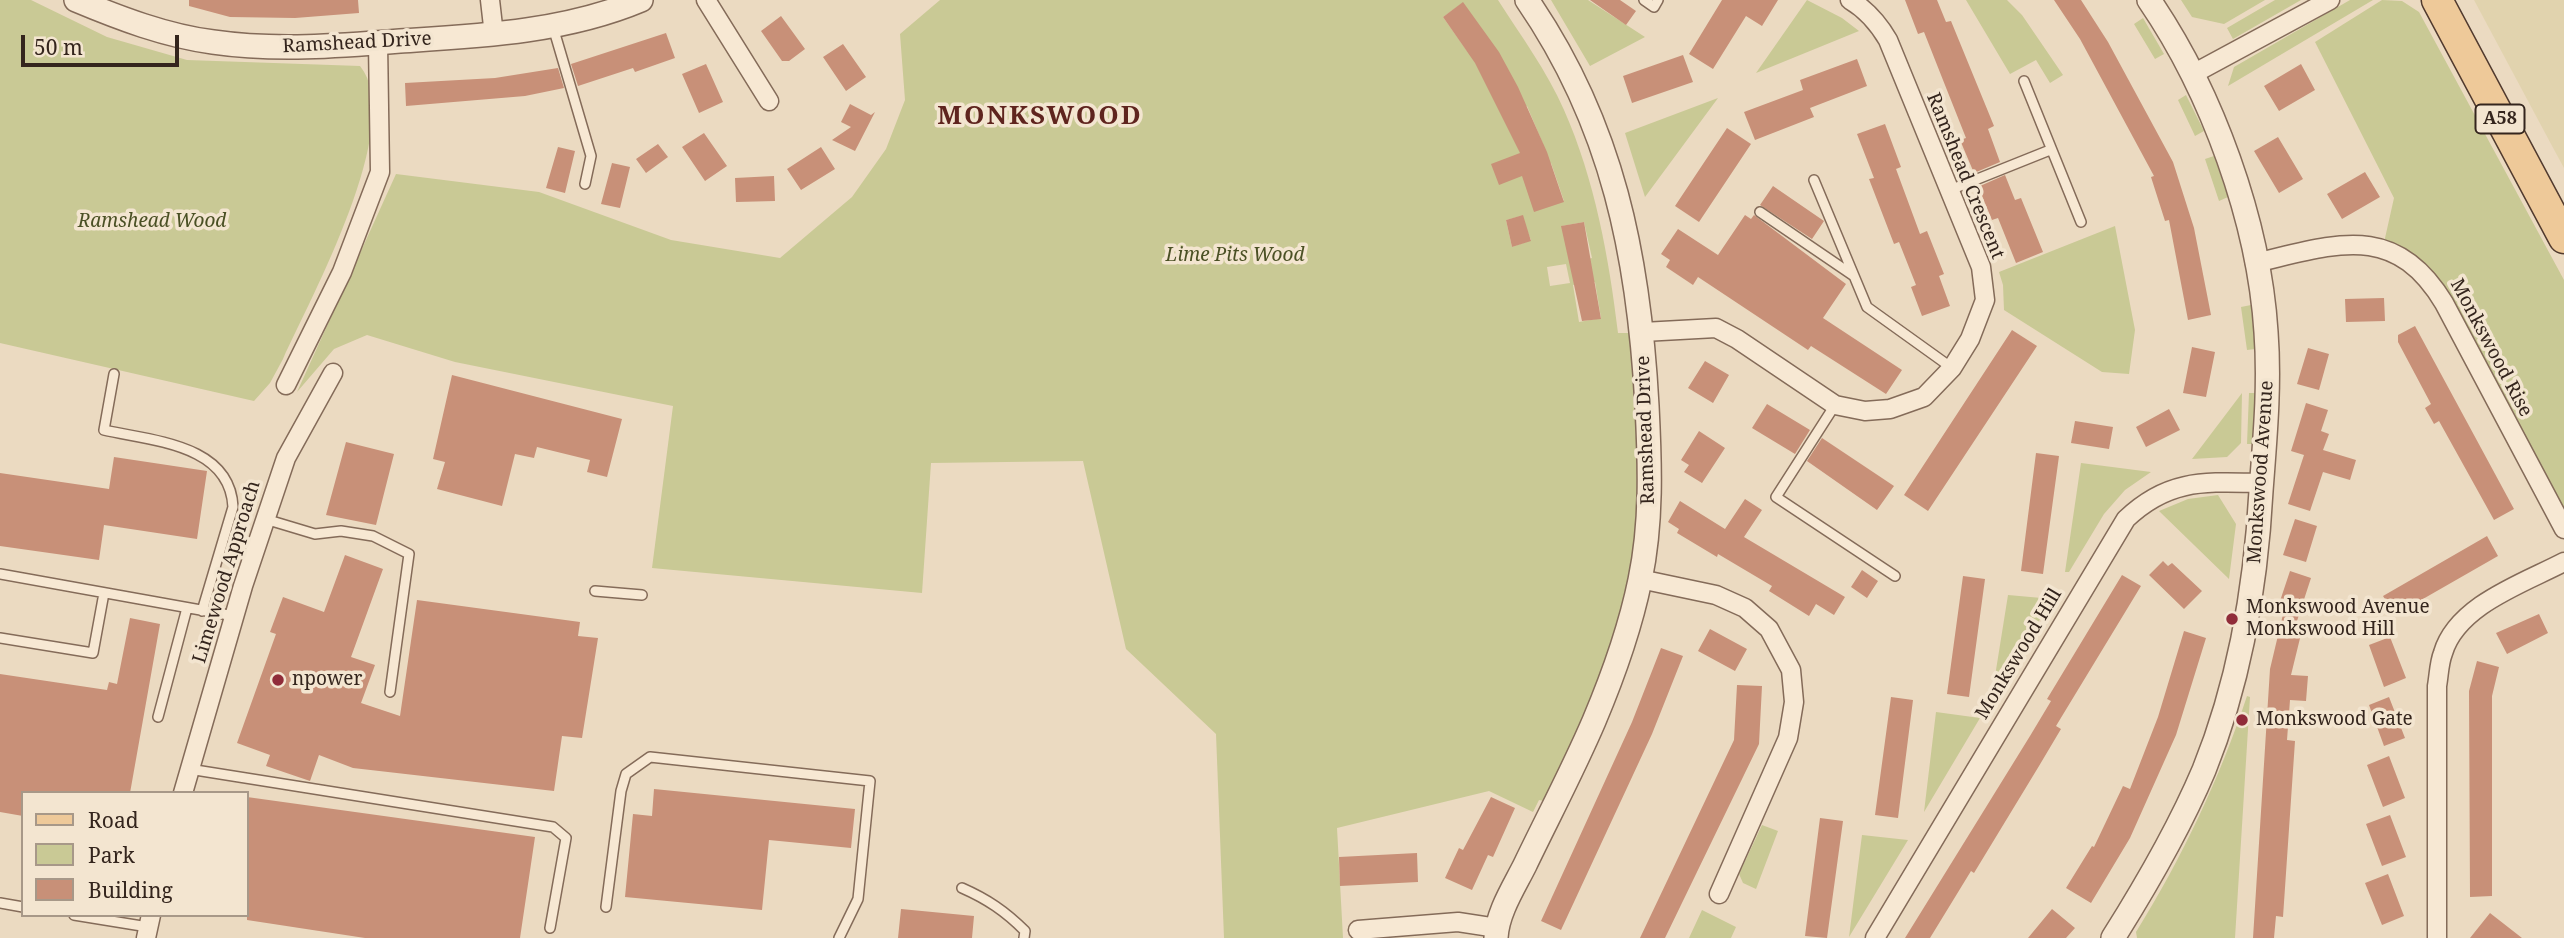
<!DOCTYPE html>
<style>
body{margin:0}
#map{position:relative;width:2564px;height:938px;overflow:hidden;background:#ebdac1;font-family:"Noto Serif",serif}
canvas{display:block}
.legend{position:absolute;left:21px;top:791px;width:228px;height:126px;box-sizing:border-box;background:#f3e5d0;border:2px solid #a79888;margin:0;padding:9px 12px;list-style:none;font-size:21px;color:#34251d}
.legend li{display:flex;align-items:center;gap:14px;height:35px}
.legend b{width:35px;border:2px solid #a79888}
.scale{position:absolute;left:21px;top:35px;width:158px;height:32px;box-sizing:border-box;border:4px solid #34251d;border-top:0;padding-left:9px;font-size:21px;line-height:24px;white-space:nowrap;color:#34251d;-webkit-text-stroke:5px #f3e5d0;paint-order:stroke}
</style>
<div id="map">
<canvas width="2564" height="938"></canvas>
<ul class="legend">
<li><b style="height:9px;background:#eec999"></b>Road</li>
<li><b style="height:19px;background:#c9c995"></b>Park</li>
<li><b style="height:19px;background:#c89078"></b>Building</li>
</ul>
<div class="scale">50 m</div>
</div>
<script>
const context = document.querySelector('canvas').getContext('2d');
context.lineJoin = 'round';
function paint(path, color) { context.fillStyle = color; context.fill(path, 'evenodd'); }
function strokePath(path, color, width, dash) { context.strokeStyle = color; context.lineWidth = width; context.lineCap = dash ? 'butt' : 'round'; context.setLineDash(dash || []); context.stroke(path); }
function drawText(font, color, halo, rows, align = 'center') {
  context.font = font + ' "Noto Serif",serif'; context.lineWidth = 7; context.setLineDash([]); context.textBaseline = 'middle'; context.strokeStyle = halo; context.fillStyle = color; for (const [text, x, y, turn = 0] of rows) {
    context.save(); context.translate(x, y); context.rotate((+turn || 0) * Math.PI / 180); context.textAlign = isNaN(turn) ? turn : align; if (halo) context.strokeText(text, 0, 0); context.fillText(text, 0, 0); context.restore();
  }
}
const farmland = new Path2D(`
 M 2474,0 L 2564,0 L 2564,168 L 2551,144 Z`);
const green = new Path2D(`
 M 0,0 L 31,0 L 107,37 L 187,60 L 360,66 C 407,123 310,299 283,359 L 270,383 L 254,401 L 0,343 Z
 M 940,0 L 1498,0 C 1521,36 1547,71 1564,110 C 1595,180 1609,258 1618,333 L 1629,333 C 1636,425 1645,518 1623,609 C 1606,676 1573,738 1544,801 L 1539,800 L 1533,812 L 1489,791 L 1337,828 L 1343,938 L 1224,938 L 1216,734 L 1126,649 L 1083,461 L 931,463 L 922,593 L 652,568 L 673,406 L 455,362 L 367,335 L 334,349 L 297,392 L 396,174 L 539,192 L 671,240 L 780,258 L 852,197 L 886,149 L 905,100 L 900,34 ZM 1463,3 L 1467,51 L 1443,17 ZM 1527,106 L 1543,144 L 1521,154 L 1504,117 ZM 1551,163 L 1564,201 L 1527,171 ZM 1521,216 L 1531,240 L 1512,247 L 1506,220 ZM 1584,222 L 1592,258 L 1570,263 L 1562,226 ZM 1566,264 L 1570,283 L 1550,286 L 1547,267 ZM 1595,282 L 1601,318 L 1579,322 L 1573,285 Z
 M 1551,0 L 1588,0 L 1645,37 L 1590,66 Z
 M 1807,0 L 1842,18 L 1859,31 L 1756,73 Z
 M 1966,0 L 2007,0 L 2022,15 L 2063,75 L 2050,83 L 2036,60 L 2010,74 Z
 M 2181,0 L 2265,0 L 2224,24 L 2192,17 Z
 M 2275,0 L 2301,0 L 2233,39 L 2227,28 Z
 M 2350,0 L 2373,0 L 2228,86 L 2234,67 Z
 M 2382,0 L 2402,1 L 2419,12 L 2564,280 L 2564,529 L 2444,303 L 2383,247 L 2394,198 L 2315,42 Z
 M 2143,18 L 2164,54 L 2155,59 L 2134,24 Z
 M 2186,95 L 2204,131 L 2195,136 L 2178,100 Z
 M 1718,98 L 1645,197 L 1625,133 Z
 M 2214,156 L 2228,197 L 2219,201 L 2205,159 Z
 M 2115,226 L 2135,330 L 2129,374 L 2102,372 L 2004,310 L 2003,285 L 1999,272 Z
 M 2251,305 L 2255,349 L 2247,350 L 2241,307 Z
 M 2242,393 L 2241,443 L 2227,457 L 2192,459 Z
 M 2249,393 L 2257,393 L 2255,444 L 2247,444 Z
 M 2081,463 L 2151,472 L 2125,490 L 2104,514 L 2069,572 L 2065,572 Z
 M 2218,495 L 2236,524 L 2229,579 L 2159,511 L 2188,499 Z
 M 2008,595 L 2053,599 L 1992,695 Z
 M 2247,696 L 2250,697 L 2235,938 L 2137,938 L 2136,932 C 2183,856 2219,780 2247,696 Z
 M 1936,712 L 1980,718 L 1924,812 Z
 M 1762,825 L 1778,831 L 1756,889 L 1743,883 L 1739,874 Z
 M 1862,835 L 1908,840 L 1849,937 Z
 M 1702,910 L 1736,927 L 1731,938 L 1689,938 Z`);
const building = new Path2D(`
 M 189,0 L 358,0 L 359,13 L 295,18 L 230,17 L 189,6 Z
 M 1590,0 L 1620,0 L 1636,11 L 1626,25 Z
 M 1722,0 L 1778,0 L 1762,26 L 1746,16 L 1713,69 L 1689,54 Z
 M 1905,0 L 1937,0 L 1946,22 L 1951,21 L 1994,126 L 1988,129 L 2000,162 L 1974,173 L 1960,140 L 1966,138 L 1941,75 L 1924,32 L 1918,34 Z
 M 2054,0 L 2081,0 L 2108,42 L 2173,162 L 2194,228 L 2211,315 L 2188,320 L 2169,220 L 2165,221 L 2151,177 L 2154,176 L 2080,39 Z
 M 1463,2 L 1499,52 L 1518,87 L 1547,152 L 1564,202 L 1534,212 L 1522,176 L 1499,185 L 1491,164 L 1520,153 L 1475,63 L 1443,17 Z
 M 781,16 L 805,49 L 789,61 L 782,61 L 761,31 Z
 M 666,33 L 675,58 L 635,72 L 633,68 L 578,86 L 571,64 Z
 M 843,44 L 866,77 L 846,91 L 823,57 Z
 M 1683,55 L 1693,82 L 1632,103 L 1623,76 Z
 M 1857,59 L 1867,86 L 1810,108 L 1814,117 L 1755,140 L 1744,112 L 1803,90 L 1800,80 Z
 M 706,64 L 723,102 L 699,113 L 682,74 Z
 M 2301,64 L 2315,90 L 2279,111 L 2264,86 Z
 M 558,68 L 564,88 L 525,96 L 406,106 L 405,83 L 495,78 Z
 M 850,104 L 871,115 L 875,112 L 855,151 L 832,140 L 851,127 L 841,122 Z
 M 1885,124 L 1901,167 L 1896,169 L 1920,234 L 1927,231 L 1944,274 L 1939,276 L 1950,306 L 1922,316 L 1911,287 L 1916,285 L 1899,242 L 1894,244 L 1869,179 L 1874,178 L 1857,134 Z
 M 1727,128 L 1751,144 L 1699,222 L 1675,206 Z
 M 704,133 L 727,166 L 705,181 L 682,147 Z
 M 2278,137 L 2303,179 L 2279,193 L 2254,151 Z
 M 658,144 L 668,157 L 646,173 L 636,159 Z
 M 558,147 L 575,151 L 565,193 L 546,188 Z
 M 821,147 L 835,169 L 801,190 L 787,169 Z
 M 612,163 L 630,167 L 620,208 L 601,204 Z
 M 2365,172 L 2380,197 L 2342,219 L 2327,194 Z
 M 2005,175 L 2015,200 L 2021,198 L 2043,252 L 2016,263 L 1998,218 L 1992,220 L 1980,191 L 1980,186 Z
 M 774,176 L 775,201 L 736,202 L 735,178 Z
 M 1773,186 L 1824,221 L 1812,239 L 1760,205 Z
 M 1523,215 L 1531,241 L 1512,247 L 1506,220 Z
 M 1745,215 L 1751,219 L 1754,215 L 1846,284 L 1823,318 L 1902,370 L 1886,394 L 1811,346 L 1808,350 L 1698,277 L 1693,285 L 1666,267 L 1670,260 L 1661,254 L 1678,229 L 1718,255 Z
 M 1584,222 L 1601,319 L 1582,321 L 1561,226 Z
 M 2384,298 L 2385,321 L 2346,322 L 2345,299 Z
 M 2415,326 L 2514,509 L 2494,520 L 2439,421 L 2434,424 L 2425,408 L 2431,404 L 2398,342 L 2398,335 Z
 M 2012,330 L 2037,346 L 1928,511 L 1904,495 Z
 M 2192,347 L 2215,352 L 2206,397 L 2183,393 Z
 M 2308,348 L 2329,354 L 2319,390 L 2297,384 Z
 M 1705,361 L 1729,375 L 1713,403 L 1688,388 Z
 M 452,375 L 622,419 L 607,477 L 587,472 L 590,460 L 537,447 L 534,458 L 515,454 L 502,506 L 437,489 L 445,462 L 433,459 Z
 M 2306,403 L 2328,410 L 2321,431 L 2329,434 L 2323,450 L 2356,460 L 2350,480 L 2323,472 L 2310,511 L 2288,504 L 2304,455 L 2291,451 Z
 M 1767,404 L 1810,430 L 1795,454 L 1752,428 Z
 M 2169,409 L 2180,430 L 2146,447 L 2136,427 Z
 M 2075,421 L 2113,427 L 2109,449 L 2071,443 Z
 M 1699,431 L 1725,448 L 1702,483 L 1684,472 L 1689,465 L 1681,460 Z
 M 1822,438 L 1894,486 L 1877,510 L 1807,461 Z
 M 346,442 L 394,454 L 376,525 L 326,515 Z
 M 2036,453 L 2059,456 L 2043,574 L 2021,571 Z
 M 114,457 L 207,471 L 197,539 L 104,525 L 99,560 L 0,546 L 0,473 L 109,489 Z
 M 1745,499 L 1762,510 L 1744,537 L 1845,597 L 1834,615 L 1816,604 L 1809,616 L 1769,591 L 1772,586 L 1718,554 L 1717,557 L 1677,533 L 1679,529 L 1668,522 L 1680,501 L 1725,529 Z
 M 2295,519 L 2317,526 L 2306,562 L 2283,555 Z
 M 2487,536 L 2498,556 L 2395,615 L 2383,596 Z
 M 345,555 L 383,569 L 351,657 L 375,665 L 361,703 L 400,716 L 417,600 L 580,622 L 578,636 L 598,638 L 582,738 L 562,736 L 554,791 L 353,768 L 319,755 L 310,781 L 266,766 L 270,755 L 237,743 L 276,634 L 270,632 L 283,597 L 324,612 Z
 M 2163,561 L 2168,566 L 2172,563 L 2202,591 L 2184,609 L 2149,575 Z
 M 1862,570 L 1878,581 L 1867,598 L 1851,587 Z
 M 2290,571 L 2311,578 L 2296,624 L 2303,626 L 2291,675 L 2308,676 L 2306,701 L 2290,700 L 2287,740 L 2295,741 L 2283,917 L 2276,916 L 2274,938 L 2253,938 L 2270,669 L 2285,606 L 2279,604 Z
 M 2122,575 L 2141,586 L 2056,726 L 2061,729 L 2039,766 L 1974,873 L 1971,871 L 1930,938 L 1905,938 L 2030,736 L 2051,701 L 2047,699 Z
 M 1963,576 L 1985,579 L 1969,697 L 1947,694 Z
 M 2539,614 L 2548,633 L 2507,654 L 2496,633 Z
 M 130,618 L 160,624 L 130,793 L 23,793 L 23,816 L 0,812 L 0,674 L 107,690 L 109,682 L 117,684 Z
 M 1710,629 L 1747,649 L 1735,671 L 1698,651 Z
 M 2184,631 L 2206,638 L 2176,735 L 2130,838 L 2091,903 L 2066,888 L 2092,846 L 2094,847 L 2123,786 L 2130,789 L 2158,717 Z
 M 2390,637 L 2406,678 L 2384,687 L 2369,645 Z
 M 1661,648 L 1683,656 L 1652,734 L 1561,930 L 1541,921 L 1632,722 Z
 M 2477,661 L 2499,667 L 2492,696 L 2492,896 L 2470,897 L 2469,691 Z
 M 1737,685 L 1762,686 L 1759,744 L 1665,938 L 1640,938 L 1734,740 Z
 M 1891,697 L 1913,700 L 1898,818 L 1875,815 Z
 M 2389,697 L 2405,738 L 2384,746 L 2369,705 Z
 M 2389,756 L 2405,798 L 2383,807 L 2367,765 Z
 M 654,789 L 855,809 L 851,848 L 769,840 L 762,910 L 625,897 L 633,814 L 652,816 Z
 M 247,797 L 535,837 L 520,938 L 365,938 L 247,920 Z
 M 1491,797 L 1515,808 L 1493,857 L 1488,855 L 1472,890 L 1445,878 L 1459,848 L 1463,850 Z
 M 2390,815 L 2406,857 L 2382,866 L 2366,824 Z
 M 1820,818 L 1843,821 L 1827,938 L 1805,936 Z
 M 1417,853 L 1418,882 L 1340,886 L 1339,857 Z
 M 2388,874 L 2404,916 L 2382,925 L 2365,883 Z
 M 901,909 L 974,916 L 972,938 L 898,938 Z
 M 2052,909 L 2075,928 L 2066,938 L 2028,938 Z
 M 2490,913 L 2522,938 L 2470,938 Z`);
const service = new Path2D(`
 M 1644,0 L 1654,7 L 1658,0
 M 553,27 L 591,156 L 585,184
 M 2024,81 L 2081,222
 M 1814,180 L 1867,307 L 1952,368
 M 1950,190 L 2050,150
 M 1760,212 L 1854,276
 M 114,374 L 104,430 C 152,441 230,444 233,507 L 202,611
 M 1835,405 L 1776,497 L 1895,576
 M 265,519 L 315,534 L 341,531 L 373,536 L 409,554 L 390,692
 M 0,574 L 234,616
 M 595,591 L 642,595
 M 0,638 L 93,653 L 104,593
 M 158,717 L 187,608
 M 189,769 L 553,827 L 566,838 L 550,928
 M 962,888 C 987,899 1005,911 1025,931 L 1024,938
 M 0,903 L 23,907
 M 606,907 L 621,791 L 626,774 L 650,757 L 870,781 L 858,899 L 839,938
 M 74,915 L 148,927`);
const minor = new Path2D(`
 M 490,0 L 494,35
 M 706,0 L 769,101
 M 2191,75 L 2330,0
 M 2255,263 C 2334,245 2394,220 2444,303 L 2564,529
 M 1643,332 L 1716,328 L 1737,339 L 1835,405 L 1865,411 L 1890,409 L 1924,397 L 1952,368 L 1970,339 L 1985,300 L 1981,267 L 1888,40 C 1878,23 1867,10 1850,0
 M 286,385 L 342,272 L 380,172 L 378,43
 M 1640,579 L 1716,595 L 1745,608 L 1769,629 L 1791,670 L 1794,702 L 1788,738 L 1719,894
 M 183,793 L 243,586 L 286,458 L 333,373
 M 1358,930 L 1458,922 L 1497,928
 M 146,938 L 151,915
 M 1875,938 L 2126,519 C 2169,478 2206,482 2262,483
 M 2437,938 L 2437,686 C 2439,675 2439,663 2443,653 C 2457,605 2524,583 2564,562`);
const tertiary = new Path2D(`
 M 76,0 C 119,18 166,36 213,42 C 275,51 338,46 400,41 C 481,36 565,32 641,0
 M 1496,938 C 1497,913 1514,887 1525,865 C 1548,817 1573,770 1594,721 C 1613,676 1630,629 1640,580 C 1652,523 1650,464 1647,406 C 1639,257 1613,125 1527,0
 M 2113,938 C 2147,884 2179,829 2204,770 C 2240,681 2256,586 2261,491 C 2265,438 2270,385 2266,332 C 2259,221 2212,92 2149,0`);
const primary = new Path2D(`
 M 2437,0 L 2564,238`);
const markers = [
 [2232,619,7,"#902c39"],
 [278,680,7,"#902c39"],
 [2242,720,7,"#902c39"]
];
const shields = [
 [2500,119,49]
];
const shieldNames = [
 ["A58",2500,119]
];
const streetNames = [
 ["Ramshead Drive",357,43,-3],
 ["Ramshead Crescent",1965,176,68],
 ["Monkswood Rise",2491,348,62],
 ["Ramshead Drive",1646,430,-92],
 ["Monkswood Avenue",2261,472,-86],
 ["Limewood Approach",227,572,-73],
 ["Monkswood Hill",2019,654,-59]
];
const parkNames = [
 ["Ramshead Wood",152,222],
 ["Lime Pits Wood",1235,256]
];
const poiNames = [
 ["Monkswood Avenue",2246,608],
 ["Monkswood Hill",2246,630],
 ["npower",292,680],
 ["Monkswood Gate",2256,720]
];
const districtNames = [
 ["MONKSWOOD",1040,117]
];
paint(farmland, '#e1d3ae');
paint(green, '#c9c995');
paint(building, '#c89078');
strokePath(service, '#846b59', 12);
strokePath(minor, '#846b59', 21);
strokePath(tertiary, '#846b59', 26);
strokePath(primary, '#513a2e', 33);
strokePath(service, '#f7e8d3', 9);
strokePath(minor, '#f7e8d3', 18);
strokePath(tertiary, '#f7e8d3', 23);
strokePath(primary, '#eec999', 30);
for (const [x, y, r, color] of markers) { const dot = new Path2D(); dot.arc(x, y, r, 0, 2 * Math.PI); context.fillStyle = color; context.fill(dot); strokePath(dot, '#f3e5d0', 2.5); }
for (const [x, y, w] of shields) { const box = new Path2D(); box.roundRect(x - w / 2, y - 14.5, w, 29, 5); context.fillStyle = '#f3e5d0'; context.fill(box); strokePath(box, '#34251d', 2); }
drawText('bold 18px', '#34251d', null, shieldNames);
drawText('19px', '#34251d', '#f3e5d0', streetNames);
drawText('italic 19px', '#4a5024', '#f3e5d0', parkNames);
drawText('19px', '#34251d', '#f3e5d0', poiNames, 'left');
context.letterSpacing = '2px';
drawText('bold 26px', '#5f241e', '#f3e5d0', districtNames);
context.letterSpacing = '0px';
</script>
